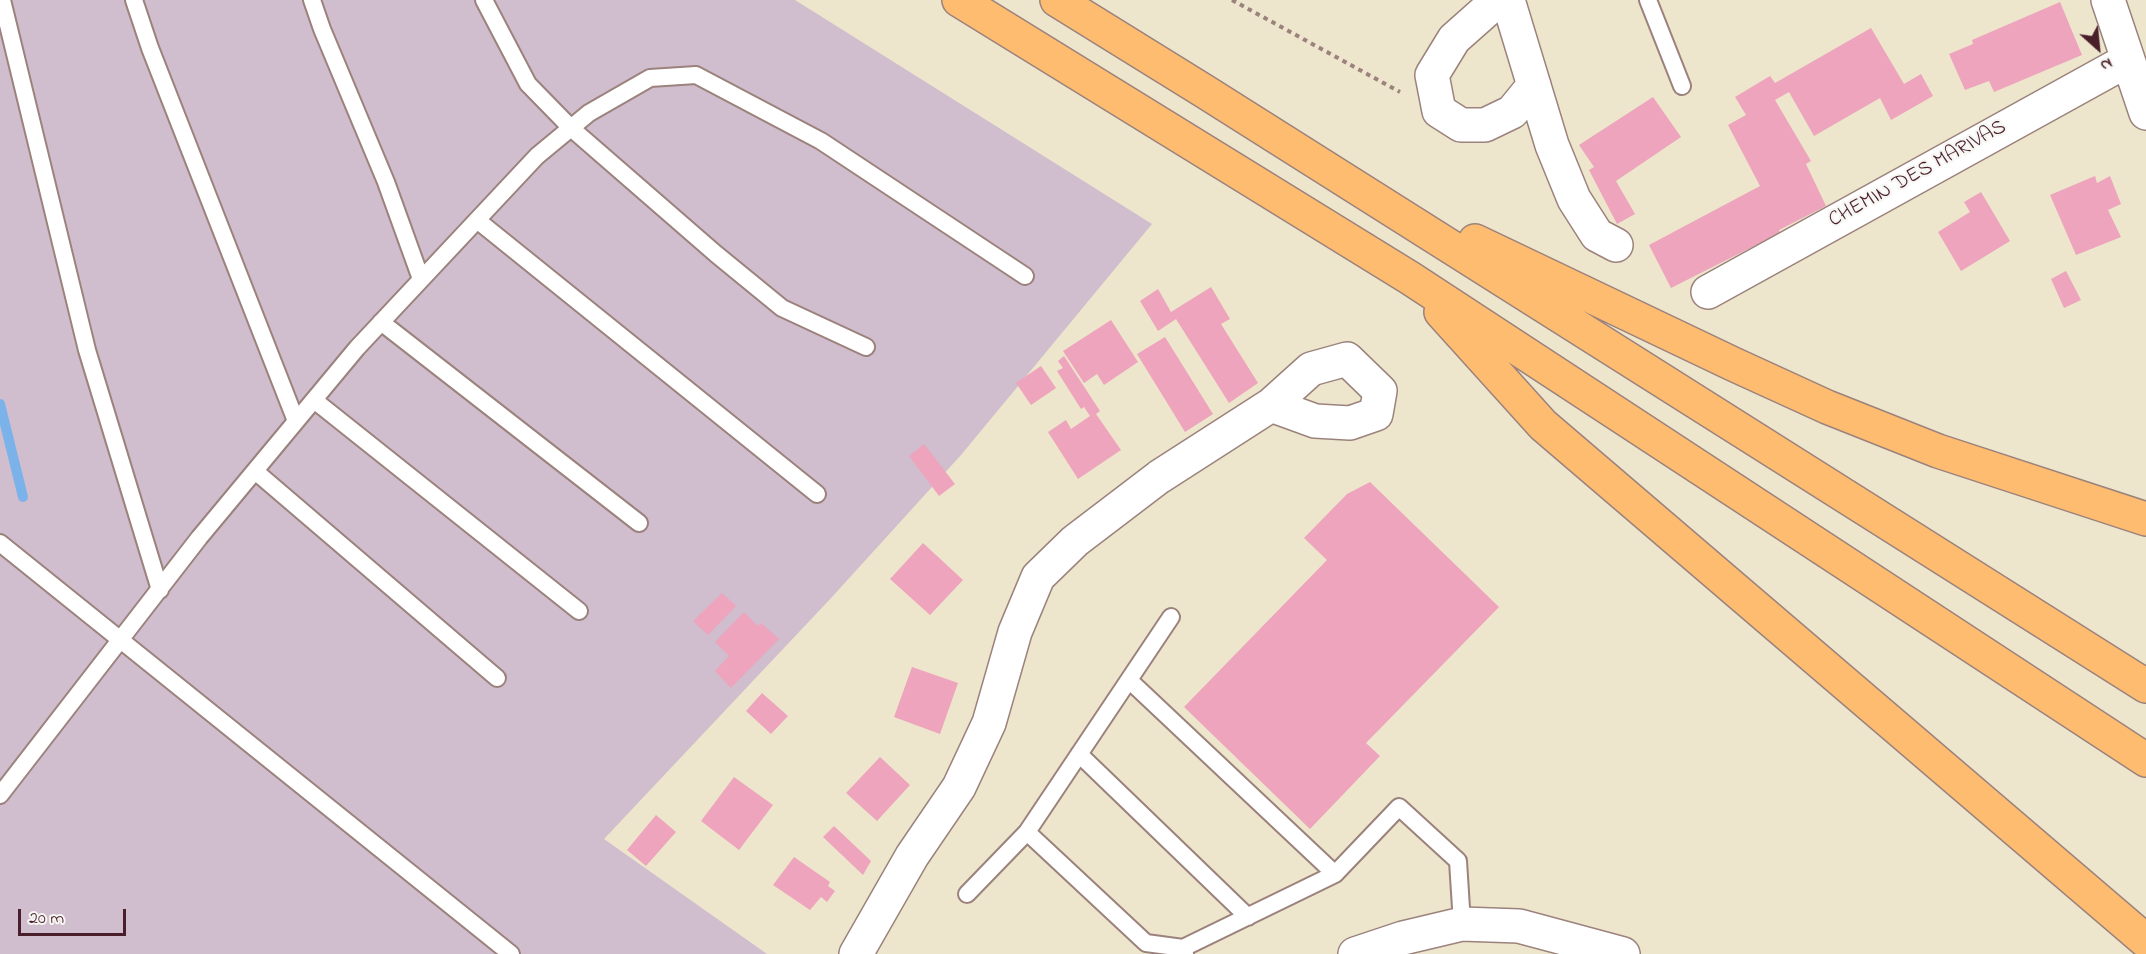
<!DOCTYPE html>
<style>
body{margin:0}
#map{position:relative;width:2146px;height:954px;overflow:hidden;background:#ede6cc;font-family:"Indie Flower",sans-serif}
canvas{display:block}
.north{position:absolute;left:2068px;top:18px;width:60px;height:60px;-webkit-text-stroke:4px #f6f6f2;paint-order:stroke;rotate:153deg;font-size:16px;font-weight:700;line-height:24px;text-align:center;color:#4a1f2b}
.north::after{content:'';display:block;margin:auto;width:21px;height:27px;background:#4a1f2b;clip-path:polygon(50% 0,100% 100%,50% 72%,0 100%)}
.scale{position:absolute;left:18px;top:909px;width:108px;height:27px;box-sizing:border-box;border:3px solid #4a1f2b;border-top:0;padding-left:8px;font-size:18px;line-height:21px;white-space:nowrap;color:#4a1f2b;-webkit-text-stroke:4px #f6f6f2;paint-order:stroke}
</style>
<div id="map">
<canvas width="2146" height="954"></canvas>
<div class="north">N</div>
<div class="scale">20 m</div>
</div>
<script>
const context = document.querySelector('canvas').getContext('2d');
context.lineJoin = 'round';
function paint(path, color) { context.fillStyle = color; context.fill(path, 'evenodd'); }
function strokePath(path, color, width, dash) { context.strokeStyle = color; context.lineWidth = width; context.lineCap = dash ? 'butt' : 'round'; context.setLineDash(dash || []); context.stroke(path); }
function drawText(font, color, halo, rows, align = 'center') {
  context.font = font + ' "Indie Flower",sans-serif'; context.lineWidth = 4.5; context.setLineDash([]); context.textBaseline = 'middle'; context.strokeStyle = halo; context.fillStyle = color; for (const [text, x, y, turn = 0] of rows) {
    context.save(); context.translate(x, y); context.rotate((+turn || 0) * Math.PI / 180); context.textAlign = isNaN(turn) ? turn : align; if (halo) context.strokeText(text, 0, 0); context.fillText(text, 0, 0); context.restore();
  }
}
const industrial = new Path2D(`
 M 0,0 L 795,0 L 1152,224 L 961,455 L 832,597 L 604,839 L 767,954 L 0,954 Z`);
const stream = new Path2D(`
 M 0,404 L 23,497`);
const building = new Path2D(`
 M 2060,2 L 2082,55 L 1994,92 L 1989,81 L 1965,90 L 1949,54 L 1973,44 L 1972,40 Z
 M 1871,28 L 1904,84 L 1921,74 L 1933,96 L 1891,120 L 1880,98 L 1814,136 L 1789,92 L 1775,100 L 1811,161 L 1806,164 L 1826,206 L 1779,230 L 1780,233 L 1671,288 L 1649,245 L 1760,186 L 1728,125 L 1746,115 L 1735,97 L 1770,76 L 1775,83 Z
 M 1653,97 L 1681,137 L 1616,181 L 1635,214 L 1617,224 L 1589,170 L 1594,167 L 1579,145 Z
 M 2095,176 L 2097,183 L 2110,176 L 2121,204 L 2108,210 L 2121,237 L 2076,255 L 2050,195 Z
 M 1981,192 L 2010,241 L 1961,271 L 1938,232 L 1970,212 L 1964,202 Z
 M 2066,271 L 2081,300 L 2064,308 L 2051,279 Z
 M 1211,287 L 1230,319 L 1221,324 L 1258,383 L 1229,403 L 1176,319 L 1158,331 L 1140,301 L 1158,289 L 1171,312 Z
 M 1111,320 L 1138,362 L 1104,385 L 1097,374 L 1084,383 L 1063,351 Z
 M 1165,337 L 1213,414 L 1185,432 L 1137,354 Z
 M 1064,356 L 1100,411 L 1096,414 L 1121,450 L 1078,479 L 1048,432 L 1066,420 L 1071,429 L 1090,416 L 1084,407 L 1081,409 L 1057,371 L 1063,368 L 1058,361 Z
 M 1041,366 L 1056,388 L 1031,405 L 1016,383 Z
 M 924,444 L 955,484 L 939,496 L 909,456 Z
 M 1370,482 L 1499,607 L 1366,743 L 1380,756 L 1310,829 L 1184,707 L 1327,560 L 1304,538 L 1347,494 Z
 M 923,543 L 963,580 L 930,615 L 890,579 Z
 M 722,593 L 736,606 L 708,635 L 693,621 Z
 M 744,612 L 758,626 L 761,623 L 779,639 L 731,688 L 715,671 L 729,656 L 715,642 Z
 M 912,667 L 958,683 L 940,734 L 894,717 Z
 M 762,693 L 788,716 L 771,734 L 746,711 Z
 M 880,757 L 910,785 L 877,821 L 846,793 Z
 M 734,777 L 773,805 L 739,850 L 701,821 Z
 M 656,815 L 676,832 L 646,866 L 627,850 Z
 M 834,826 L 871,861 L 863,875 L 823,837 Z
 M 794,857 L 830,882 L 828,886 L 835,891 L 827,902 L 821,897 L 810,910 L 773,885 Z`);
const path = new Path2D(`
 M 1232,0 L 1400,92`);
const service = new Path2D(`
 M 2,0 L 87,350 L 160,590
 M 134,0 L 150,48 L 296,421
 M 312,0 L 322,29 L 386,182 L 421,279
 M 484,0 L 528,84 L 571,128 L 716,254 L 782,308 L 866,347
 M 1648,0 L 1682,86
 M 477,220 L 817,494
 M 381,322 L 639,523
 M 314,400 L 579,611
 M 255,471 L 497,678
 M 0,543 L 511,954
 M 1129,680 L 1335,874
 M 1079,754 L 1248,917
 M 0,795 L 199,538 L 357,348 L 537,156 L 589,113 L 650,78 L 696,75 L 821,141 L 1025,276
 M 1027,832 L 1146,943 L 1183,948
 M 967,894 L 1027,832 L 1171,617
 M 1185,954 L 1183,948 L 1335,874 L 1399,807 L 1458,861 L 1462,924`);
const minor = new Path2D(`
 M 1498,0 L 1454,39 L 1432,75 L 1439,111 L 1461,125 L 1485,125 L 1512,112 L 1534,85
 M 1508,0 L 1552,145 L 1574,199 L 1597,235 L 1616,245
 M 2108,0 L 2146,113
 M 1708,292 L 2128,60
 M 856,954 L 912,856 L 959,787 L 989,723 L 1015,632 L 1038,577 L 1075,541 L 1159,477 L 1271,405 L 1311,369 L 1347,359 L 1380,391 L 1376,414 L 1350,423 L 1315,421 L 1271,405
 M 1355,954 L 1403,938 L 1462,924 L 1519,926 L 1623,954`);
const trunk = new Path2D(`
 M 959,0 L 1410,278 L 2146,760
 M 1057,0 L 1204,91 L 2146,686
 M 1475,241 L 1733,364 L 1827,407 L 1938,451 L 2146,519
 M 1441,312 L 1543,425 L 2146,941`);
const streetNames = [
 ["CHEMIN DES MARIVAS",1918,175,-29]
];
paint(industrial, '#d0bdcd');
strokePath(stream, '#7cb2ea', 10);
paint(building, '#eda4bc');
strokePath(service, '#9c827c', 20);
strokePath(minor, '#9c827c', 36);
strokePath(trunk, '#9c827c', 36);
strokePath(path, '#9c827c', 4, [4.5, 4.5]);
strokePath(service, '#fff', 16);
strokePath(minor, '#fff', 33);
strokePath(trunk, '#fdbc70', 33);
drawText('21px', '#4a1f2b', '#f6f6f2', streetNames);
</script>
